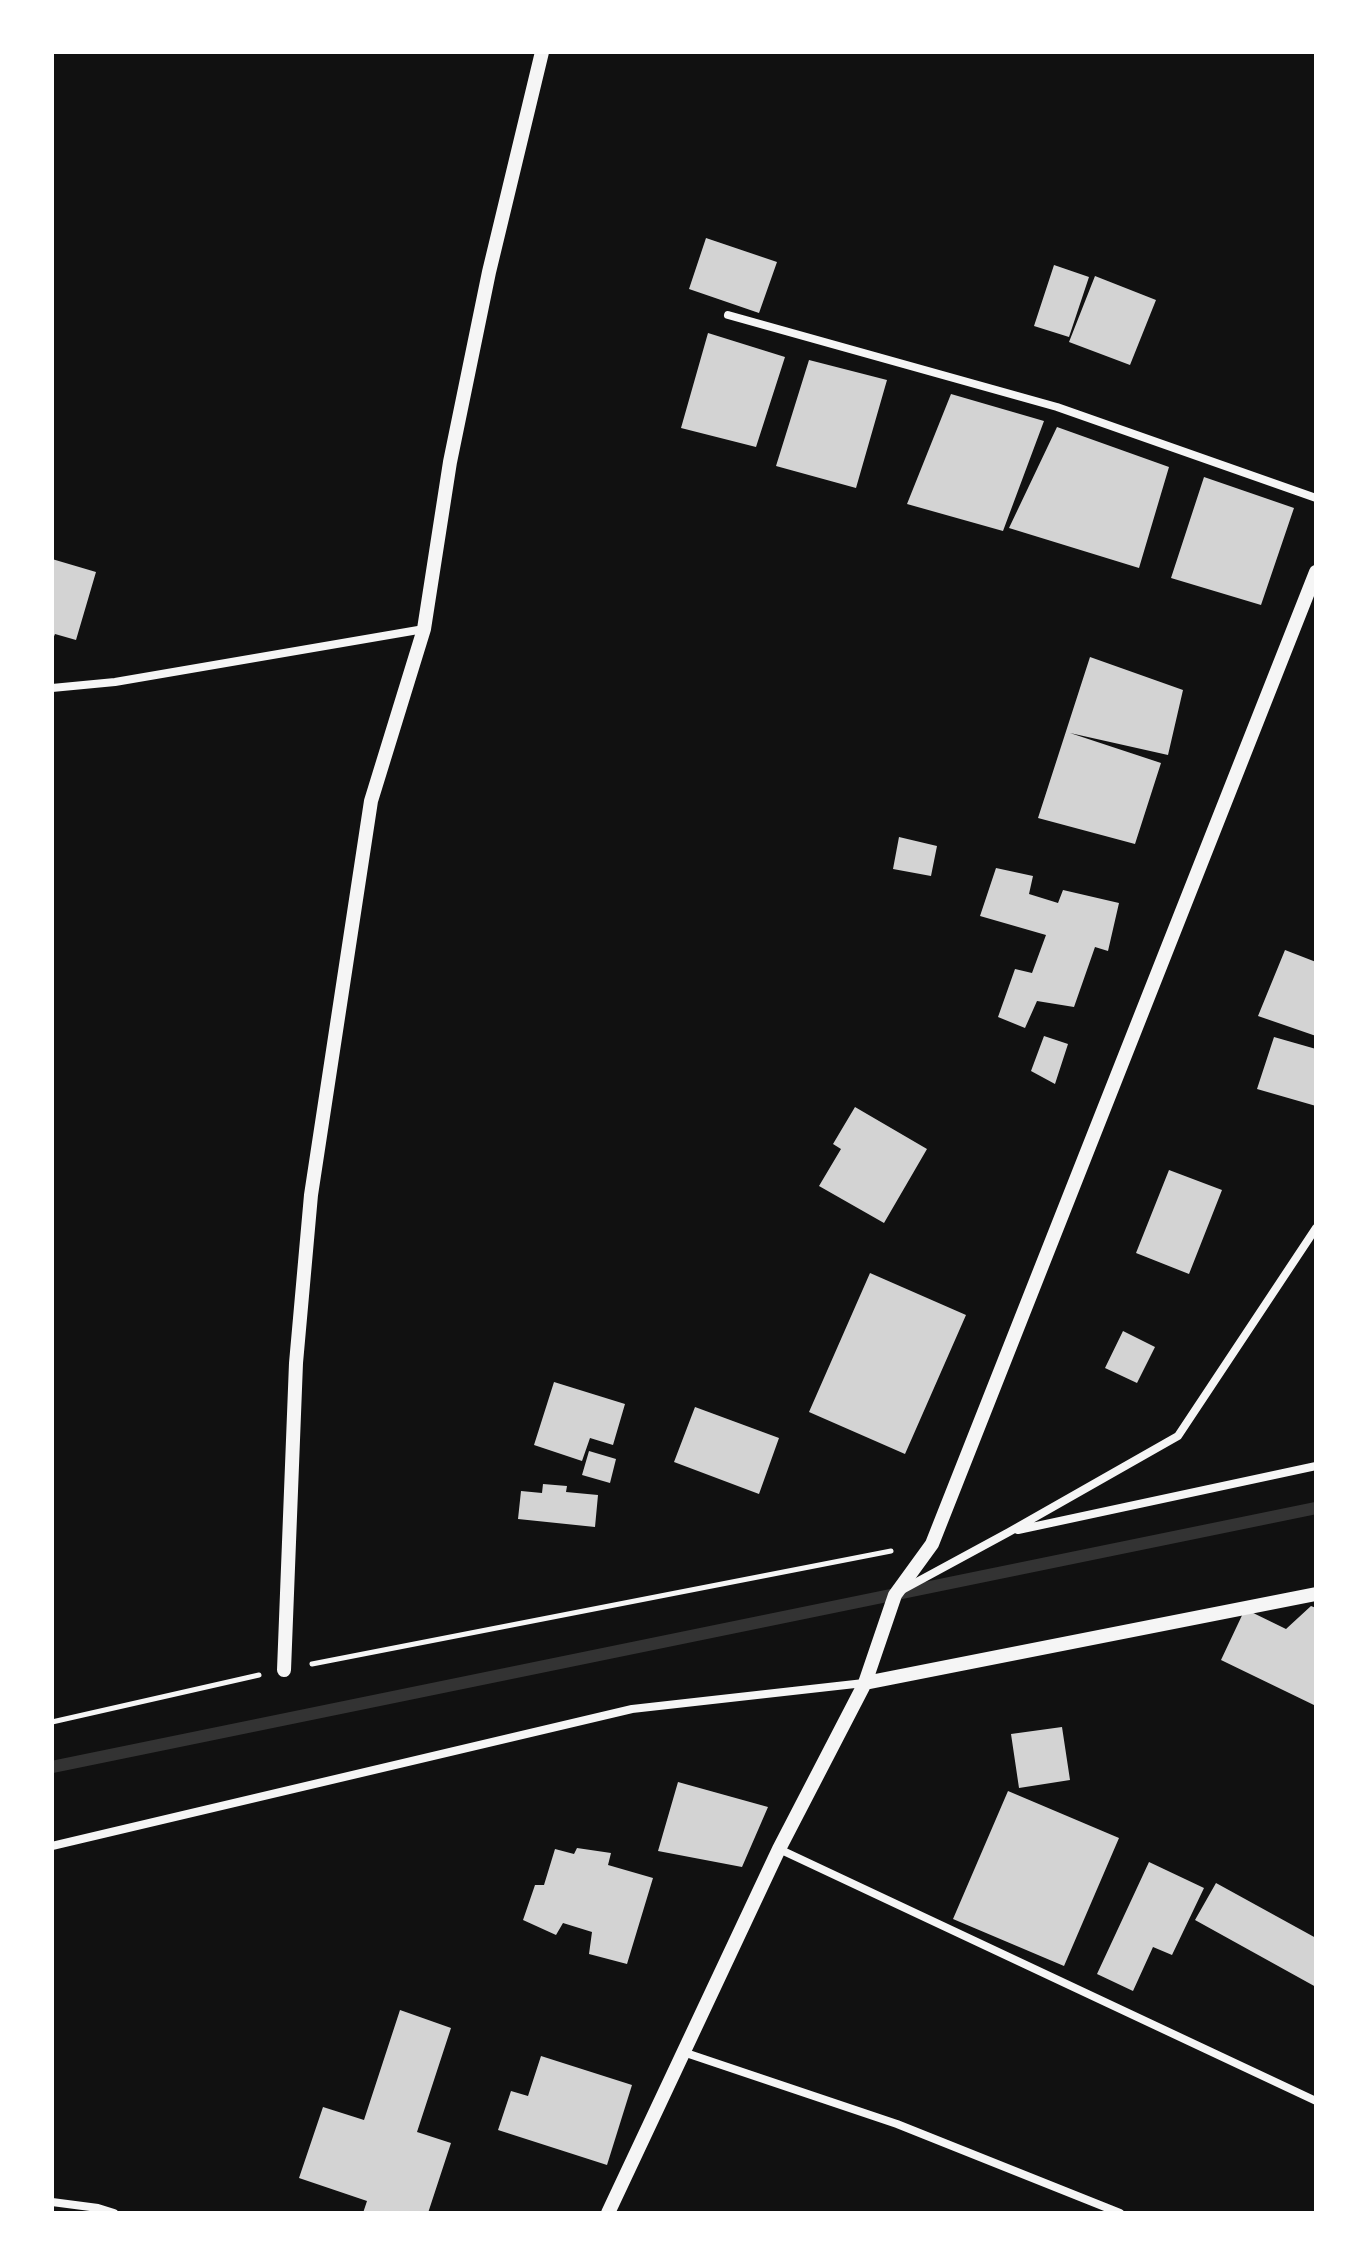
<!DOCTYPE html>
<style>
body{margin:0}
#map{position:relative;width:1368px;height:2265px;overflow:hidden;background:#111;font-family:"Titillium Web",sans-serif}
canvas{display:block}
.frame{position:absolute;inset:0;border:54px solid #fff;pointer-events:none}
</style>
<div id="map">
<canvas width="1368" height="2265"></canvas>
<div class="frame"></div>
</div>
<script>
const context = document.querySelector('canvas').getContext('2d');
context.lineJoin = 'round';
function strokePath(path, color, width, dash) { context.strokeStyle = color; context.lineWidth = width; context.lineCap = dash ? 'butt' : 'round'; context.setLineDash(dash || []); context.stroke(path); }
function paint(path, color) { context.fillStyle = color; context.fill(path, 'evenodd'); }
const stream = new Path2D(`
 M 52,1767 L 1316,1508`);
const building = new Path2D(`
 M 706,238 L 777,262 L 759,313 L 689,289 Z
 M 1054,265 L 1089,277 L 1069,337 L 1034,326 Z
 M 1095,276 L 1156,300 L 1130,365 L 1069,342 Z
 M 708,333 L 785,357 L 756,447 L 681,428 Z
 M 809,360 L 887,380 L 856,488 L 776,466 Z
 M 951,394 L 1044,421 L 1003,531 L 907,504 Z
 M 1057,427 L 1169,467 L 1139,568 L 1009,528 Z
 M 1204,477 L 1294,508 L 1261,605 L 1171,578 Z
 M 52,559 L 96,572 L 76,640 L 55,634 L 52,641 Z
 M 1090,657 L 1183,690 L 1168,755 L 1070,733 L 1161,763 L 1135,844 L 1038,818 Z
 M 899,837 L 937,846 L 931,876 L 893,869 Z
 M 996,868 L 1033,876 L 1029,894 L 1058,903 L 1063,890 L 1119,903 L 1108,951 L 1095,947 L 1074,1007 L 1037,1001 L 1025,1028 L 998,1017 L 1015,969 L 1032,973 L 1046,935 L 980,916 Z
 M 1285,950 L 1316,962 L 1316,1036 L 1258,1016 Z
 M 1044,1036 L 1068,1044 L 1055,1084 L 1031,1071 Z
 M 1274,1037 L 1316,1049 L 1316,1106 L 1257,1089 Z
 M 855,1107 L 927,1149 L 884,1223 L 819,1186 L 841,1149 L 833,1144 Z
 M 1169,1170 L 1222,1190 L 1189,1274 L 1136,1253 Z
 M 870,1273 L 966,1315 L 905,1454 L 809,1412 Z
 M 1123,1331 L 1155,1347 L 1137,1383 L 1105,1368 Z
 M 554,1382 L 625,1404 L 613,1445 L 590,1438 L 582,1461 L 534,1445 Z
 M 695,1407 L 779,1438 L 759,1494 L 674,1462 Z
 M 589,1451 L 616,1459 L 610,1483 L 582,1475 Z
 M 543,1484 L 567,1486 L 566,1492 L 598,1495 L 595,1527 L 518,1519 L 521,1491 L 542,1493 Z
 M 1311,1606 L 1316,1608 L 1316,1706 L 1221,1660 L 1245,1609 L 1286,1629 Z
 M 1062,1727 L 1070,1780 L 1019,1788 L 1011,1734 Z
 M 678,1782 L 768,1807 L 742,1867 L 658,1851 Z
 M 1008,1791 L 1119,1838 L 1064,1966 L 953,1919 Z
 M 577,1848 L 611,1853 L 608,1865 L 653,1878 L 627,1964 L 589,1954 L 592,1932 L 563,1923 L 556,1935 L 523,1920 L 535,1885 L 544,1885 L 555,1849 L 574,1854 Z
 M 1149,1862 L 1204,1888 L 1172,1955 L 1153,1947 L 1133,1991 L 1097,1974 Z
 M 1216,1883 L 1316,1938 L 1316,1987 L 1195,1920 Z
 M 400,2010 L 451,2028 L 417,2132 L 451,2143 L 428,2213 L 363,2213 L 367,2201 L 299,2178 L 323,2107 L 364,2120 Z
 M 541,2056 L 632,2085 L 607,2165 L 498,2130 L 511,2091 L 528,2096 Z`);
const path = new Path2D(`
 M 312,1664 L 891,1551
 M 52,1722 L 259,1675`);
const minor = new Path2D(`
 M 728,315 L 1057,407 L 1316,498
 M 52,688 L 115,682 L 424,629
 M 1018,1530 L 1316,1466
 M 902,1590 L 1009,1532 L 1178,1436 L 1316,1228
 M 52,1846 L 632,1709 L 864,1683
 M 779,1849 L 1316,2101
 M 683,2052 L 897,2124 L 1120,2213
 M 52,2202 L 98,2208 L 114,2213`);
const tertiary = new Path2D(`
 M 284,1670 L 296,1363 L 311,1195 L 371,801 L 424,629 L 450,462 L 489,272 L 542,52
 M 865,1683 L 1316,1594
 M 608,2213 L 779,1849 L 865,1683 L 895,1595 L 932,1544 L 1316,572`);
strokePath(stream, '#333', 12);
paint(building, '#d3d3d3');
strokePath(path, '#f5f5f5', 5);
strokePath(minor, '#f5f5f5', 8);
strokePath(tertiary, '#f5f5f5', 14);
</script>
